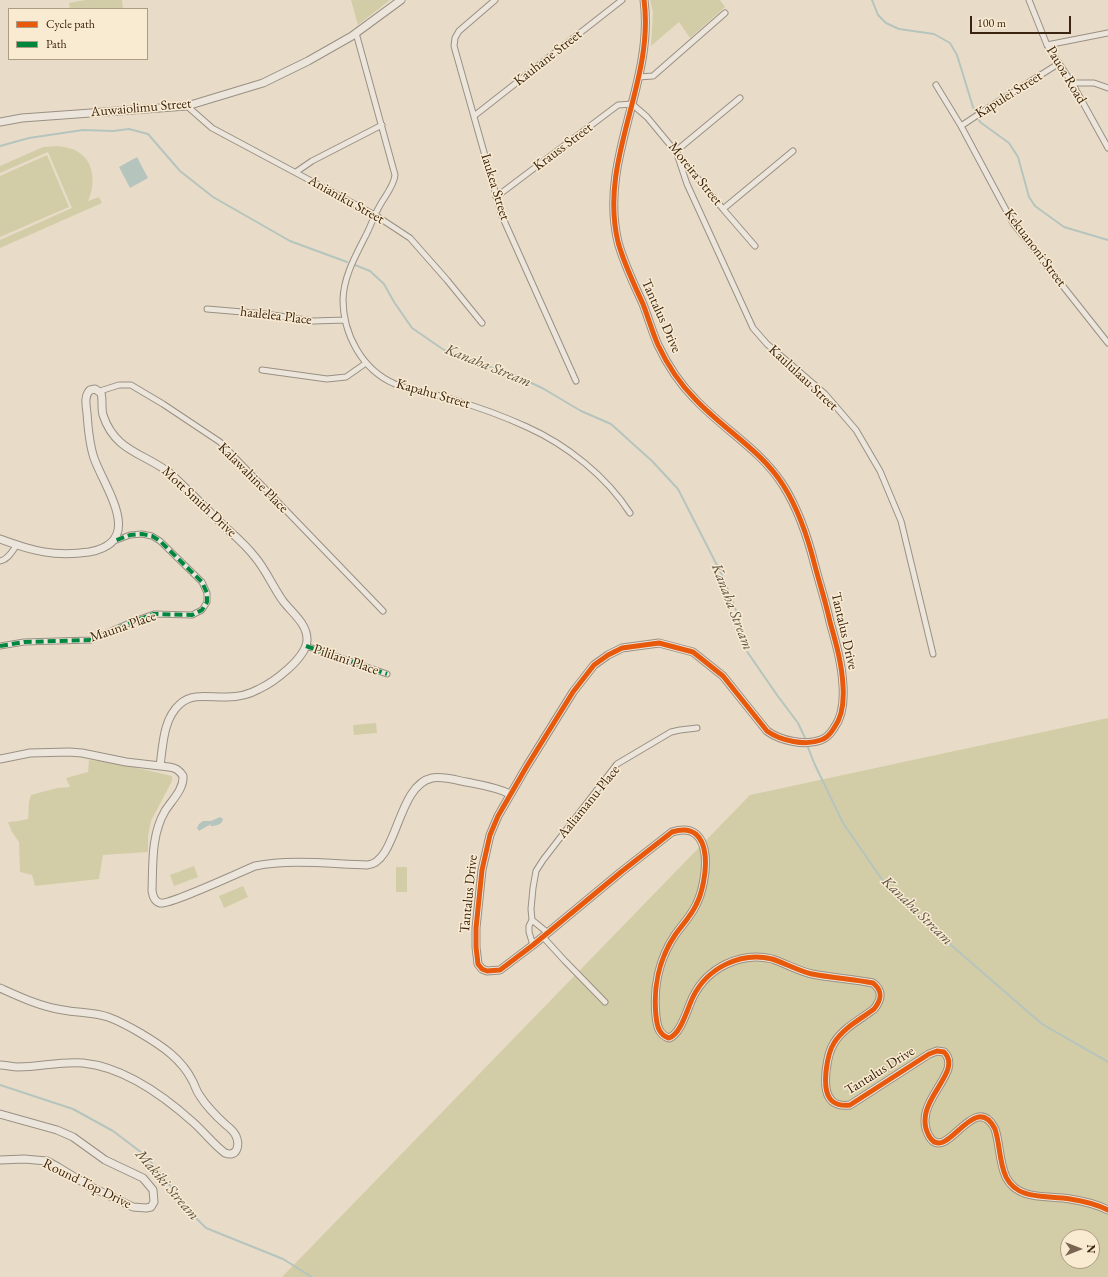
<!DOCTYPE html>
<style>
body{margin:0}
#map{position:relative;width:1108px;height:1277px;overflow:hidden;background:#e8dcc8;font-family:"EB Garamond",serif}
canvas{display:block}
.legend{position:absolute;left:8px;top:8px;width:140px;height:52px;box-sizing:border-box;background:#f9ead2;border:1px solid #ad9b84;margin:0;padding:5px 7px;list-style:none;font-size:12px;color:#3b240f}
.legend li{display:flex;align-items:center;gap:8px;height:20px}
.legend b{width:20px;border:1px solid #ad9b84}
.north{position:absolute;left:1060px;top:1229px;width:40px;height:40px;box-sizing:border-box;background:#f9ead2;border:1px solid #ad9b84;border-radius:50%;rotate:90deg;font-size:11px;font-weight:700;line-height:16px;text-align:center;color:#3b240f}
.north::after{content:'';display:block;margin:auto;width:14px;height:18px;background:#786450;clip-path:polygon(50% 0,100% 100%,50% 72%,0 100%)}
.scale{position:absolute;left:970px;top:16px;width:101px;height:18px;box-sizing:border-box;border:2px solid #3b240f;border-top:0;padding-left:5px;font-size:12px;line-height:14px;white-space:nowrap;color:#3b240f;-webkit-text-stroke:3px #f9ead2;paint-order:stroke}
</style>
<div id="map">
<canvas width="1108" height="1277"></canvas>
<ul class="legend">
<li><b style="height:5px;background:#e8590c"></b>Cycle path</li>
<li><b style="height:5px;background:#00873e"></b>Path</li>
</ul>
<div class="north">N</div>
<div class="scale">100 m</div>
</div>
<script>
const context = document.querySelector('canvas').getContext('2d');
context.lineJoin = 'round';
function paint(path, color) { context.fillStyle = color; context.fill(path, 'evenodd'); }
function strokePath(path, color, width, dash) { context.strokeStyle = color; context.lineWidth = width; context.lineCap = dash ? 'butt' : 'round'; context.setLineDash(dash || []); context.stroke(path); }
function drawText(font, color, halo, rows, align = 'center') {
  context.font = font + ' "EB Garamond",serif'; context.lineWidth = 3; context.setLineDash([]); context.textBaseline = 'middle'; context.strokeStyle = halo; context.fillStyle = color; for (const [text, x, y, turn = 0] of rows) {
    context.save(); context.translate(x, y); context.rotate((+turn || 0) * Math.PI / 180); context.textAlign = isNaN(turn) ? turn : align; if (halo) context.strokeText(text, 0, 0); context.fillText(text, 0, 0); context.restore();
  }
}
const green = new Path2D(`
 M 85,0 L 122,0 L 123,9 L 70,9 L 69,3 Z
 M 351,0 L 390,0 L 358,25 Z
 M 650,0 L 720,0 L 725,7 L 690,38 L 679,22 L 651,46 L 653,12 Z
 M 57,146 C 65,147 74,148 81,154 C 95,164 95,187 88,201 L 99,197 L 102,203 L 0,248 L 0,240 L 72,208 L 48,152 L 0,173 L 0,166 L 43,147 Z
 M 47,155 L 69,207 L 0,237 L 0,176 Z
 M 1108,718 L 1108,1277 L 282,1277 L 750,795 ZM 1068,1237 L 1092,1237 L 1092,1261 L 1068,1261 Z
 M 376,723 L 377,733 L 354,735 L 353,725 Z
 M 89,760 L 111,762 L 172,776 L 172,781 L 151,821 L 148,836 L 148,852 L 103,855 L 99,879 L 35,886 L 32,875 L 20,872 L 19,842 L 12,832 L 8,822 L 18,821 L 28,819 L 29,802 L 31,795 L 57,788 L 70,787 L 66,778 L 88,772 Z
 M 194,866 L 198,877 L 174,886 L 170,875 Z
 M 396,867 L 407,867 L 407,892 L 396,892 Z
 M 243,886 L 248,897 L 224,908 L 219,896 Z`);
const water = new Path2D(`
 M 137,157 L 148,178 L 130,188 L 119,167 Z
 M 220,817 L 223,819 C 222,825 216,826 210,826 L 211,824 L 199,831 L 197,828 L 199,824 L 203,821 L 211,821 Z`);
const stream = new Path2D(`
 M 872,0 L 878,15 L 886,23 L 899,29 L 934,34 L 950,43 L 957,55 L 973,107 L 980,122 L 1009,143 L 1018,157 L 1029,197 L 1035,206 L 1064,227 L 1108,240
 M 0,146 L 29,138 L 83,130 L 113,131 L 129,129 L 148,134 L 180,171 L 213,197 L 290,241 L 347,262
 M 355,265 L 370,271 L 384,284 L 394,302 L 412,328 L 444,350 L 473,362 L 511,373 L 544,389 L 581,411 L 611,424 L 652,461 L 678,489 L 723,577 L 737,613 L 746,650 L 777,695 L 798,723 L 806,740
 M 807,745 L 815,765 L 843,823 L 883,881 L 951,945 L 1042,1024 L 1108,1062
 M 0,1085 L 73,1109 L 113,1131 L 146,1156 L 172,1188 L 184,1206 L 206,1228 L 283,1259 L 312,1277`);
const minor = new Path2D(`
 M 495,0 L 459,31 L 455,38 L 454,46 L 502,216 L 576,381
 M 1029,0 L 1047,45 L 1072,83 L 1108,148
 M 356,33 L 395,175 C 394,187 383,198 378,209 C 373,218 370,228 365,237 C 355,257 344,276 343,299 C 343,334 362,370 395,384 C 412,391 430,393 448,398 C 475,406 501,415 527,427 C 567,445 606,476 630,513
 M 1047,45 L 1108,33
 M 638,77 L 653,76 L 725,13
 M 1072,83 L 1094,83 L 1108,88
 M 936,85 L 961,126 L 1013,223 L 1108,343
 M 740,98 L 676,151 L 687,184 L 753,328 L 767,344 L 825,394 L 856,430 L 880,471 L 901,521 L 933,654
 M 187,106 L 212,128 L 375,215 L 410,238 L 447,280 L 482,323
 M 474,116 L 622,0
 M 961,126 L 985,110 L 1058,64
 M 296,172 L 312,161 L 382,125
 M 496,197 L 618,105 L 632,104 L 647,117 L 723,209 L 755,246
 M 723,209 L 793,151
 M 207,309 L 266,314 L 313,321 L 345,320
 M 262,370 L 327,379 L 346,377 L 366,363
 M 100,391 L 119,385 L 131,385 L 163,404 L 220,442 L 383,611
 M 0,561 C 8,560 12,551 17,545
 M 0,646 L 24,642 L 91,640 L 134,621 L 154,614 L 192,615 L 202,610 L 207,602 L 207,593 L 202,582 L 160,541 L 152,536 L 142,534 L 130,535 L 114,541
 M 306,646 L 387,674
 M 532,920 L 548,933
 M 543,937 L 565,961 L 605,1002
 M 533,945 L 529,932 L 529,926 L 532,920 L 531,909 L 533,888 L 536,871 L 543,860 L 617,764 L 671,732 L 680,730 L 697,728`);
const tertiary = new Path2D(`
 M 644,0 C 655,83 598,159 618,242 C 624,264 634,284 643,304 C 648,317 652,331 658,345 C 667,364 680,384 695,399 C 723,429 761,450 783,485 C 799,510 808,538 815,566 C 820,585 826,603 830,622 C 836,643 842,664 843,686 C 844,701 843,716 834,728 C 831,733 827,738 821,740 C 805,746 781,741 767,731 L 723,676 L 693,652 L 659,643 L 622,648 L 608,655 L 594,665 L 573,692 L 527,766 L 498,816 L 490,835 L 482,870 L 476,928 L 476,947 L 478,964 L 482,969 L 487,971 L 500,970 L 533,945 L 621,872 L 672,832 C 716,818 708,882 696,905 C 691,916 682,925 675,935 C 659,959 653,988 656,1016 C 657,1026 659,1035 669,1038 C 681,1034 687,1009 693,997 C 707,968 741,951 772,959 C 785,963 798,971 812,974 C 832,978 853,979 873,983 C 883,991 882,999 874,1009 C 861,1019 843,1028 834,1043 C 827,1054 822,1085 829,1097 C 833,1105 843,1106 850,1105 L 929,1054 L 937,1051 L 944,1052 C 965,1073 910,1102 929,1136 C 946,1166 974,1088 995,1129 C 1000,1144 999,1162 1006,1177 C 1018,1201 1047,1195 1070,1199 C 1083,1201 1096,1204 1108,1210
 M 0,122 L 22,118 L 187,106 L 263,83 L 308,61 L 352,36 L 401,0
 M 0,539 C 32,551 55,557 89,552 C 146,542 105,489 94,458 C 89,443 88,428 87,413 C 86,405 84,396 90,390 L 95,389 L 101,393 C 103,400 101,408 103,415 C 115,452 145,453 171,474 C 189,491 206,508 223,525 C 234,535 246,545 255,557 C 266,570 273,587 283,601 C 292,613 308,624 307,641 C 305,659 274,682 259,689 C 250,694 238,697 227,697 C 212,698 193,692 180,704 C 163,719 163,745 160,766
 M 0,759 L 30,753 L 69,752 L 82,753 L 126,762 L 169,767 C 176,768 179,770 183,776 C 184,789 172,800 165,811 C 151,835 153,864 152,891 C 153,896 154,901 160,903 C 170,905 240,872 255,866 C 291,859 330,864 367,865 C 397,864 397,785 432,778 C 442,776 456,780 466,782 C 481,785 496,787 510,794
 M 0,988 C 20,997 41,1007 63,1010 C 78,1013 93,1012 108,1017 C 125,1023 157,1042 171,1054 C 179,1061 187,1070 192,1080 C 195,1085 196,1091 200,1096 C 207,1107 216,1116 226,1125 C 230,1128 234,1132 236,1136 C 240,1145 237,1158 225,1153 C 214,1145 205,1133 194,1123 C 164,1096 124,1067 83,1063 C 61,1061 40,1067 18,1067 C 12,1067 6,1065 0,1065
 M 0,1114 L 57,1130 L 73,1137 L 105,1160 L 143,1178 L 153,1190 L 154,1202 L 151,1207 L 146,1208 L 133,1207 L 89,1186 L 58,1167 L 47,1161 L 24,1159 L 0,1160`);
const quiet = new Path2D(`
 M 0,646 L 24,642 L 91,640 L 134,621 L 154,614 L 192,615 L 202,610 L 207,602 L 207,593 L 202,582 L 160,541 L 152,536 L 142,534 L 130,535 L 114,541
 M 306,646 L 387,674`);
const cycleway = new Path2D(`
 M 644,0 C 655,83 598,159 618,242 C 624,264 634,284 643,304 C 648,317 652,331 658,345 C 667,364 680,384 695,399 C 723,429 761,450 783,485 C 799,510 808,538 815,566 C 820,585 826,603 830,622 C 836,643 842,664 843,686 C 844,701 843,716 834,728 C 831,733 827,738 821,740 C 805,746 781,741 767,731 L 723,676 L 693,652 L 659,643 L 622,648 L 608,655 L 594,665 L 573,692 L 527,766 L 498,816 L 490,835 L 482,870 L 476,928 L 476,947 L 478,964 L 482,969 L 487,971 L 500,970 L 533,945 L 621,872 L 672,832 C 716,818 708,882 696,905 C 691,916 682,925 675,935 C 659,959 653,988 656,1016 C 657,1026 659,1035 669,1038 C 681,1034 687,1009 693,997 C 707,968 741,951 772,959 C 785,963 798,971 812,974 C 832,978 853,979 873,983 C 883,991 882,999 874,1009 C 861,1019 843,1028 834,1043 C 827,1054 822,1085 829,1097 C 833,1105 843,1106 850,1105 L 929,1054 L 937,1051 L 944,1052 C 965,1073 910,1102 929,1136 C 946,1166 974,1088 995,1129 C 1000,1144 999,1162 1006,1177 C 1018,1201 1047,1195 1070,1199 C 1083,1201 1096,1204 1108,1210`);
const streetNames = [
 ["Kauhane Street",548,58,-38],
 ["Pauoa Road",1066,75,59],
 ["Kapulei Street",1009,95,-32],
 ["Auwaiolimu Street",141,108,-5],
 ["Krauss Street",563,147,-37],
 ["Moreira Street",695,174,51],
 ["Iaukea Street",495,187,73],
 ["Anianiku Street",346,200,29],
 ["Kekuanoni Street",1035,248,53],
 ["haalelea Place",276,316,7],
 ["Tantalus Drive",661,316,66],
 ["Kaululaau Street",803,378,43],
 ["Kapahu Street",433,394,16],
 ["Kalawahine Place",253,478,45],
 ["Mott Smith Drive",199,502,43],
 ["Mauna Place",123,627,-19],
 ["Tantalus Drive",844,631,77],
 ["Pililani Place",346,660,19],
 ["Aaliamanu Place",589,802,-51],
 ["Tantalus Drive",469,894,-84],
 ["Tantalus Drive",880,1071,-32],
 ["Round Top Drive",87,1184,26]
];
const waterNames = [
 ["Kanaha Stream",488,366,22],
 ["Kanaha Stream",732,607,69],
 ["Kanaha Stream",917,911,44],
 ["Makiki Stream",167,1185,49]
];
paint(green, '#d3cda7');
paint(water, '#b6c4be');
strokePath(stream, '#b6c4be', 2);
strokePath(minor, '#9a9083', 7);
strokePath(tertiary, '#9a9083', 9);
strokePath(minor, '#ebe5dc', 5);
strokePath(tertiary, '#ebe5dc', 7);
strokePath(quiet, '#00873e', 4, [8, 4]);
strokePath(cycleway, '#e8590c', 5);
drawText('14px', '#3b240f', '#f9ead2', streetNames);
drawText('italic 15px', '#595142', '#f9ead2', waterNames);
</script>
